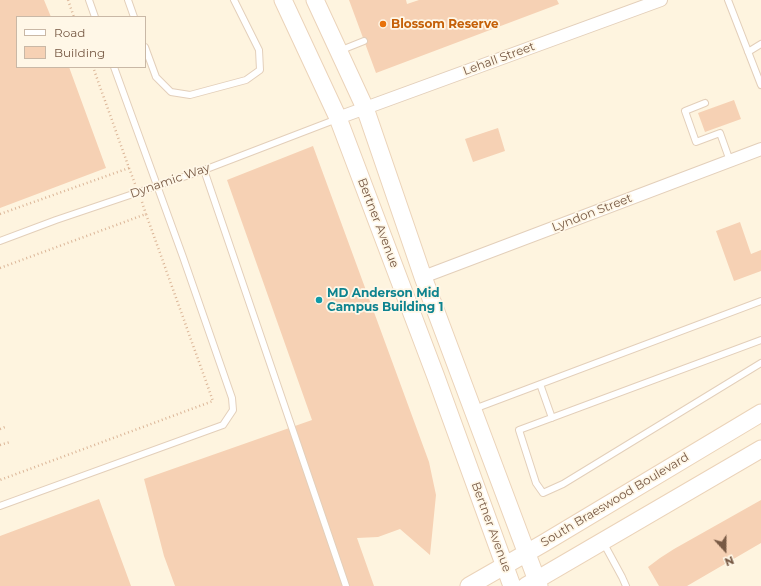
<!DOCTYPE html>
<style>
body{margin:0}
#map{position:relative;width:761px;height:586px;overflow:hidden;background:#fef4df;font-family:Montserrat,sans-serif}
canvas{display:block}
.legend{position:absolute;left:16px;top:16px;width:130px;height:52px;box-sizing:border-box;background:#fff7e7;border:1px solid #c9b8a6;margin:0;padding:5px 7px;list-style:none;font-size:12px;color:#775944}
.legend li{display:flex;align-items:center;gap:8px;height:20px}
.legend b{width:20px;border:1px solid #c9b8a6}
.north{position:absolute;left:705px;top:530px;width:40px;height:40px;-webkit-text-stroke:3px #fff7e7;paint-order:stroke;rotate:159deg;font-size:11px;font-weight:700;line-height:16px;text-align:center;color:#775944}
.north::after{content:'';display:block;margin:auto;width:14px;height:18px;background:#775944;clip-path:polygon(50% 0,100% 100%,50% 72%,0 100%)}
</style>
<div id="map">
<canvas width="761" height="586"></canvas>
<ul class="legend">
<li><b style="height:5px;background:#fff"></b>Road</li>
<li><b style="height:11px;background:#f6d1b4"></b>Building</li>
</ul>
<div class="north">N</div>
</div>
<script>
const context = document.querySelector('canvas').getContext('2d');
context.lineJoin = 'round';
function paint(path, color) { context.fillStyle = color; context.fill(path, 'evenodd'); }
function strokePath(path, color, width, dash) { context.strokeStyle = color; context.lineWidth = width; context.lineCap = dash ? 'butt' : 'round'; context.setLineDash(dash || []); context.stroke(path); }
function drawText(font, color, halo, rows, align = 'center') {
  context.font = font + ' Montserrat,sans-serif'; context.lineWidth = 3.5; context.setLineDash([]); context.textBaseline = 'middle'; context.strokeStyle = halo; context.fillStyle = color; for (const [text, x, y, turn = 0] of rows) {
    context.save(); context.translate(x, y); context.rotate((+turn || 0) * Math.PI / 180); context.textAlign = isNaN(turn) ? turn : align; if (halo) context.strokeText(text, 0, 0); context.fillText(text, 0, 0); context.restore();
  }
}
const building = new Path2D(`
 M 0,0 L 44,0 L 51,17 L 17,17 L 17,67 L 69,67 L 106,168 L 0,208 Z
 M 349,0 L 406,0 L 407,4 L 419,0 L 557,0 L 559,4 L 376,73 Z
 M 734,100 L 741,119 L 705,132 L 698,113 Z
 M 498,128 L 505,151 L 473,162 L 465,139 Z
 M 313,146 L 429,462 L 436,495 L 430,555 L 400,529 L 378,537 L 357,538 L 374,586 L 175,586 L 164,556 L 144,479 L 312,420 L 227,180 Z
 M 740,222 L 751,254 L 761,250 L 761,271 L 734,281 L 716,231 Z
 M 99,499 L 131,586 L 0,586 L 0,536 Z
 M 761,500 L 761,543 L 687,586 L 659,586 L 648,567 L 660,558 L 674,549 Z`);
const path = new Path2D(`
 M 68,0 L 74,17
 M 129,168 L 135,184
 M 142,202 L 146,214
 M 0,214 L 129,168 L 93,67
 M 0,268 L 146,214 L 213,401 L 0,480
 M 0,429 L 5,427
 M 0,445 L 10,442`);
const lane = new Path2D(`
 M 89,0 L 95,17
 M 128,0 L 134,17
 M 728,0 L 761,85
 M 145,47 L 156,77 L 171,92 L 190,95 L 246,80 L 260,70 L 259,50 L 234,0
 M 339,51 L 364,41
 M 748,52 L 761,44
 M 705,103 L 685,111 L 696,142 L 720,133 L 730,161
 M 204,170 L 346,586
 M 0,241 L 56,220 L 204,170 L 337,119
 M 761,340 L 519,430 L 536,483 L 543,493 L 563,484 L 761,363
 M 540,384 L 552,418
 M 474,409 L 761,301
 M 0,506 L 223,425 L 233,410 L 232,398 L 183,257 L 114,67
 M 603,542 L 622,577 L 626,586`);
const street = new Path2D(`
 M 338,118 L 661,0
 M 423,277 L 761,149`);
const secondary = new Path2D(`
 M 283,0 L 338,118 L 436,377 L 512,586
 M 315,0 L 365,108 L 423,277 L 539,586
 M 469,586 L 544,543 L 761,413
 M 526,586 L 761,449`);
const markers = [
 [383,24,4,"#e8710a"],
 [319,300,4,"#0f9aa8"]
];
const foodNames = [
 ["Blossom Reserve",391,24]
];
const streetNames = [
 ["Lehall Street",499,59,-20],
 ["Dynamic Way",170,181,-19],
 ["Lyndon Street",592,213,-21],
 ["Bertner Avenue",378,223,69],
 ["South Braeswood Boulevard",615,500,-31],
 ["Bertner Avenue",491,527,70]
];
const cultureNames = [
 ["MD Anderson Mid",327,293],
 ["Campus Building 1",327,307]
];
paint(building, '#f6d1b4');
strokePath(lane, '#e3cfba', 8);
strokePath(street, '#e3cfba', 14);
strokePath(secondary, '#ebd3b9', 19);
strokePath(path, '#dbb597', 2.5, [1, 3]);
strokePath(lane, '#fff', 6);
strokePath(street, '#fff', 12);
strokePath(secondary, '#fff', 17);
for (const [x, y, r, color] of markers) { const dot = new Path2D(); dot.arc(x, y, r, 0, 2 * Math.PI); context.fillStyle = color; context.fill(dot); strokePath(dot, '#fff7e7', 1.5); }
drawText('bold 12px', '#c56008', '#fff7e7', foodNames, 'left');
drawText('12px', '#775944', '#fff7e7', streetNames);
drawText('bold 12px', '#0d838f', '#fff7e7', cultureNames, 'left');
</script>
